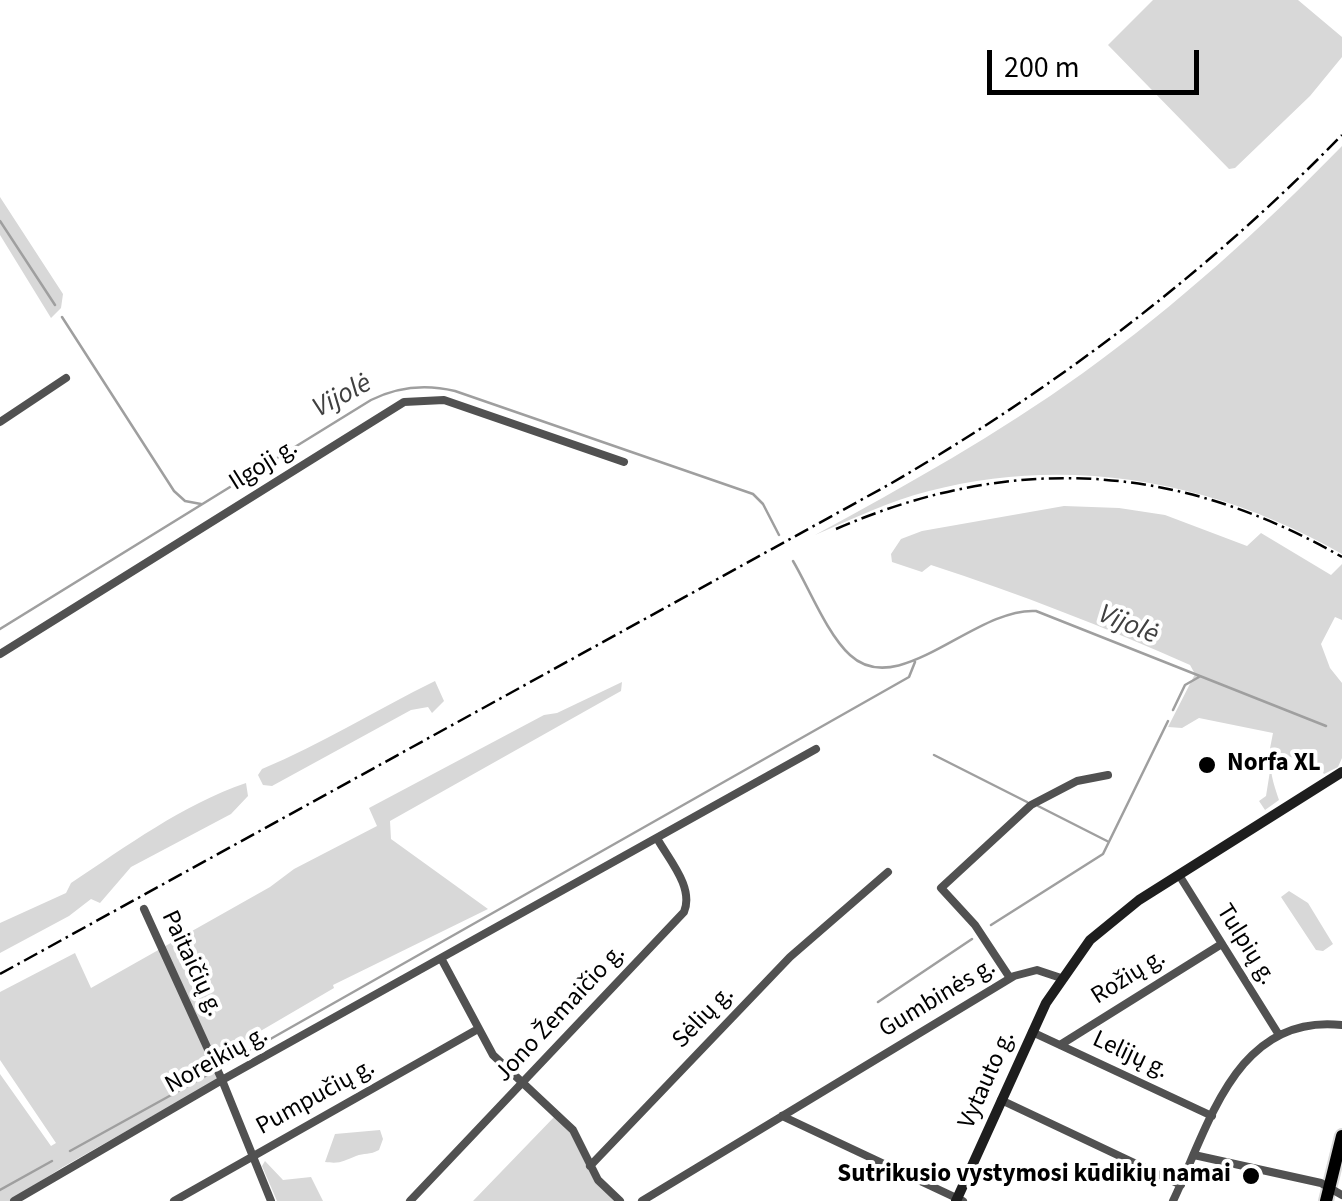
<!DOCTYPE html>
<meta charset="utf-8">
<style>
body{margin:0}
#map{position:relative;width:1342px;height:1201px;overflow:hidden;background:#fff;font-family:"Source Sans 3",sans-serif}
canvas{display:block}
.scale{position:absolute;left:987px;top:50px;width:212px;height:45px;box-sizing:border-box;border:5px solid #000;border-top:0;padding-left:12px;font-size:30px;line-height:35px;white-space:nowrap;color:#000;-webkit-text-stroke:8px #fff;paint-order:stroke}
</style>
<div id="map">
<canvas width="1342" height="1201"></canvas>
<div class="scale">200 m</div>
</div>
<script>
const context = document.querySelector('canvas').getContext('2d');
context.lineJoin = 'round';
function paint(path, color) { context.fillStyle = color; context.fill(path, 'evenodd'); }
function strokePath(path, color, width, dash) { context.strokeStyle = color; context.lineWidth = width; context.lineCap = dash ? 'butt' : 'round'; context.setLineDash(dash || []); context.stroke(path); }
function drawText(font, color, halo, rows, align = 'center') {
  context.font = font + ' "Source Sans 3",sans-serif'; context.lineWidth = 8; context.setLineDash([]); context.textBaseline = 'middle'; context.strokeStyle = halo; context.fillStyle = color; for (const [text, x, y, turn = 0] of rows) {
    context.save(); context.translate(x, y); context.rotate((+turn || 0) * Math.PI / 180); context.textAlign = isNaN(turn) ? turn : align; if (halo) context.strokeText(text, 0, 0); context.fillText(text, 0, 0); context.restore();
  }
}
const green = new Path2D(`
 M 1153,0 L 1298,0 L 1342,37 L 1342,57 L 1310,96 L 1235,168 L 1229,169 L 1108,45 Z
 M 1342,146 L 1342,554 C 1217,482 1071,454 929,491 C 890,501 852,519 815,535 C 907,485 998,434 1083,373 C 1176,306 1262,228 1342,146 Z
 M 0,197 L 63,294 L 61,308 L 51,318 L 0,235 Z
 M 1064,506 L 1119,508 L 1165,515 L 1247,546 L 1261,533 L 1331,575 L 1342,564 L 1342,620 L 1335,617 L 1321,644 L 1330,668 L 1342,683 L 1342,758 L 1338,767 L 1324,774 L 1320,769 L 1276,751 C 1266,766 1274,784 1279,800 L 1265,810 L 1259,801 L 1266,796 L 1270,771 L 1266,769 L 1273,733 L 1199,718 L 1182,728 L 1168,727 L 1195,674 L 1190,665 C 1105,627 1020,594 931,565 L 922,572 L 892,562 L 891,554 L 901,539 L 922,531 Z
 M 435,681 L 444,701 L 432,713 L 428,707 L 411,710 L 272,786 L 263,785 L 258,775 L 262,769 C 322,744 376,710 435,681 Z
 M 622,682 L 621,691 L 390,821 L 391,839 L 488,909 L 333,985 L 334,988 L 211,1060 L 218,1079 L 63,1167 L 9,1201 L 0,1201 L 0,1074 L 51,1146 L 56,1143 L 0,1060 L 0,992 L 75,953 L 91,988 L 270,887 L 294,869 L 377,826 L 369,808 L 544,715 L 557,713 Z
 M 246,783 L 248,796 L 231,814 L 131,867 L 100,903 L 91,899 L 69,916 L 0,953 L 0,923 L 66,893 L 71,883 C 127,846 182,805 246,783 Z
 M 1289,891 L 1308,903 L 1333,944 L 1323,951 L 1316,950 L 1281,897 Z
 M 557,1114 L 573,1130 L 590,1166 L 620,1201 L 473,1201 Z
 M 380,1130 L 383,1139 L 379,1150 C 370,1155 364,1153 356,1156 C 343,1161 341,1164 325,1162 L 335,1134 Z
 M 265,1161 L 283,1180 L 311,1177 L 323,1201 L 277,1201 L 262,1166 Z`);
const stream = new Path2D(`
 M 0,221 L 55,305
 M 62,317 L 174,491 L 185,501 L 201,504
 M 793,561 C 809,588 827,634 850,655 C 899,701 975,607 1036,611 L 1326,726
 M 0,629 L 371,400 C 399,386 426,384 455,391 L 753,494 L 763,504 L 779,535
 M 1173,710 L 1185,685 L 1199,677
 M 934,755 L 1027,802
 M 1038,806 L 1107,841
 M 991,925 L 1103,854 L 1168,721
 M 878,1002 L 972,939
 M 221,1067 L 909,677 L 915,662
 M 70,1151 L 211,1073
 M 0,1190 L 52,1161`);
const minor = new Path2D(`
 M 0,422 L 66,378
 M 0,654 L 404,402 L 444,400 L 624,462
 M 1179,875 L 1279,1035
 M 144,909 L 222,1080 L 271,1201
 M 442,960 L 493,1055 L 573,1130 L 598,1180 L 620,1201
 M 1010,978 L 975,925 L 941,888 L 1031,805 L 1077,781 L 1108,775
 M 1032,1032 L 1212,1116
 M 1060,1045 L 1220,945
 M 1001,1100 L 1181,1185
 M 782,1116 L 963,1201
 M 1194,1155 L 1321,1183 L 1342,1195
 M 590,1166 L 790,957 L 888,872
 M 14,1201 L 222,1080 L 816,749
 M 174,1201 L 478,1029
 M 410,1201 L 684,912 C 694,888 670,861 658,840
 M 642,1201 L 1014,976 L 1037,970 L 1061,978
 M 1173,1201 C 1209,1126 1236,1013 1342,1025`);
const secondary = new Path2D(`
 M 956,1201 L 1046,1003 L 1090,940 L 1139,900 L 1342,772`);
const trunk = new Path2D(`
 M 1326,1201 L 1342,1136`);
const rail = new Path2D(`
 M 836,529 C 1011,453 1176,462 1342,557
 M 0,974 L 890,484 C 1057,387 1207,273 1342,135`);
const markers = [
 [1207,765,10,"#000"],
 [1251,1176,10,"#000"]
];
const streetNames = [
 ["Ilgoji g.",264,466,-32],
 ["Tulpių g.",1245,945,58],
 ["Paitaičių g.",191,964,65],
 ["Rožių g.",1129,978,-32],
 ["Gumbinės g.",938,999,-31],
 ["Jono Žemaičio g.",561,1014,-47],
 ["Sėlių g.",704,1018,-46],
 ["Lelijų g.",1130,1056,25],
 ["Noreikių g.",217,1061,-29],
 ["Vytauto g.",988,1080,-66],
 ["Pumpučių g.",316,1098,-29]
];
const poiNames = [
 ["Norfa XL",1227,765],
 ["Sutrikusio vystymosi kūdikių namai",1231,1176,"right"]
];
const waterNames = [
 ["Vijolė",343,397,-28],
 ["Vijolė",1128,626,22]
];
paint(green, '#d8d8d8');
strokePath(stream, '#9f9f9f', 2.5);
strokePath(trunk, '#dbdbdb', 16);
strokePath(minor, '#515151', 8);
strokePath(secondary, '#1e1e1e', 10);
strokePath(trunk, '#000', 12);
strokePath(rail, '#000', 2.5, [15, 5, 2.5, 5]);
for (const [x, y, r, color] of markers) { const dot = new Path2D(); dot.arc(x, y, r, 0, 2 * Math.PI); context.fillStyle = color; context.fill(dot); strokePath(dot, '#fff', 4); }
drawText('25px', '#000', '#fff', streetNames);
drawText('bold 25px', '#000', '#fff', poiNames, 'left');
drawText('italic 28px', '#404040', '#fff', waterNames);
</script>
